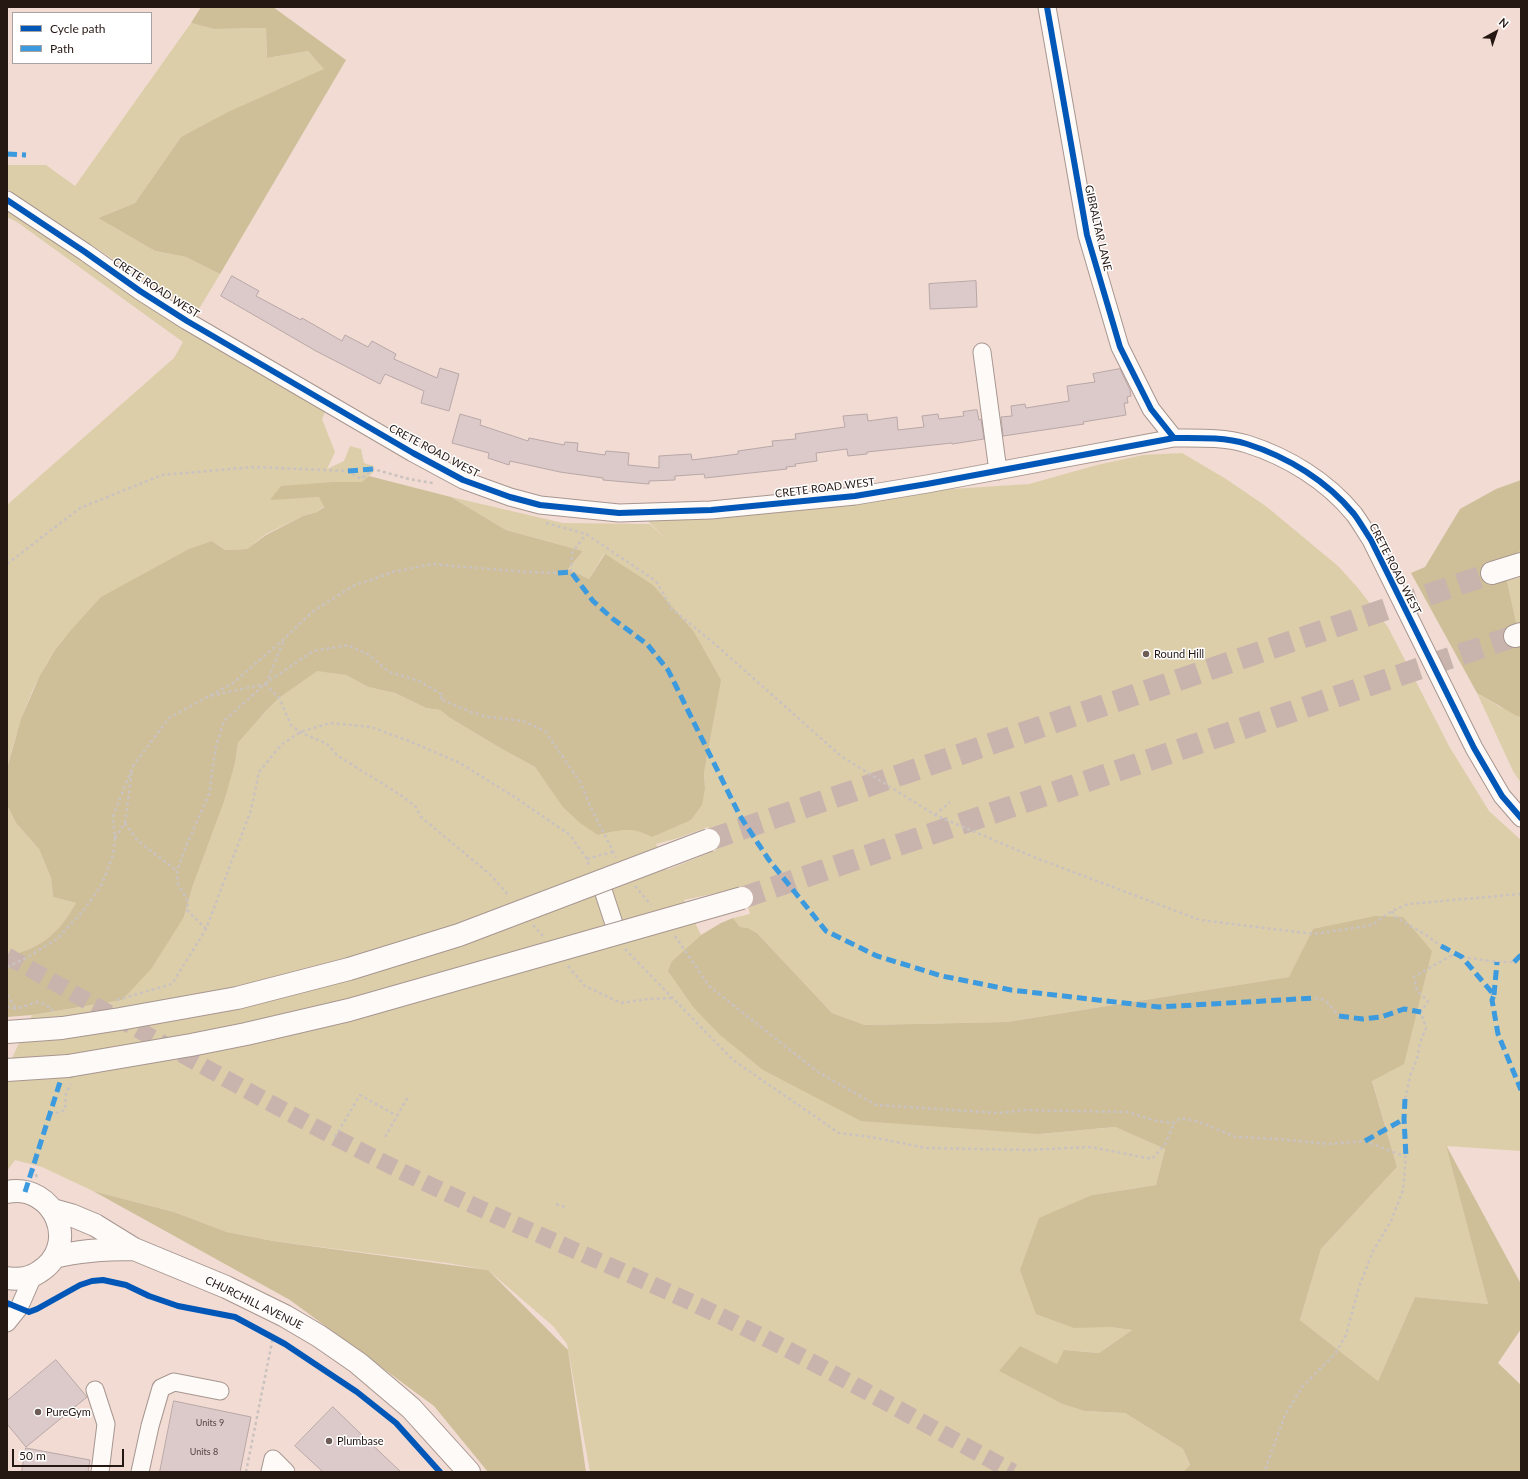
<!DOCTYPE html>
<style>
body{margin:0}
#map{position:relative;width:1528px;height:1479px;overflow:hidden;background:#f1dbd2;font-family:Lato,sans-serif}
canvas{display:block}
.frame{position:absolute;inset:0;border:8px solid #251712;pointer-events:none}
.legend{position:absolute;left:12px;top:12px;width:140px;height:52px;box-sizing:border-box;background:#fff;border:1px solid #a8a2a0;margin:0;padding:5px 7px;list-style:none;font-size:12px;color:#251712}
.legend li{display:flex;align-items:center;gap:8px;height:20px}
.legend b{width:20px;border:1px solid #a8a2a0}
.north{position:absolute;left:1476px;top:12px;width:40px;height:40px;-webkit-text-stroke:3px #fff;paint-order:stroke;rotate:40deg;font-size:11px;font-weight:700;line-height:16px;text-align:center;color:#251712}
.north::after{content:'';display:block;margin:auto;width:14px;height:18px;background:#251712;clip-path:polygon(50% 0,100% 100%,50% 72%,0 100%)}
.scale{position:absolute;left:12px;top:1449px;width:112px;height:18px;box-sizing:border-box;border:2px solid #251712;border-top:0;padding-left:5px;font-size:12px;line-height:14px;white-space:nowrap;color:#251712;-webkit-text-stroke:3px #fff;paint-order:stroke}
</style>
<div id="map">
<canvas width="1528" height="1479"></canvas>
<div class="frame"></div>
<ul class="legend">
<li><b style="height:5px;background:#0057b8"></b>Cycle path</li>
<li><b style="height:5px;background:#3c9ade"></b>Path</li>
</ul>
<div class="north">N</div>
<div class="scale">50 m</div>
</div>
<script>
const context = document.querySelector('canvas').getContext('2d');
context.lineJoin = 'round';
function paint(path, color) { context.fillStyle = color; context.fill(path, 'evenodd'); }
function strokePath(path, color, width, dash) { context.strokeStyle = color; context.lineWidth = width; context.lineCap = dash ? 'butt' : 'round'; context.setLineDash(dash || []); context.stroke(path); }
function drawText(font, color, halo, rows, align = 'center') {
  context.font = font + ' Lato,sans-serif'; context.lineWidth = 3; context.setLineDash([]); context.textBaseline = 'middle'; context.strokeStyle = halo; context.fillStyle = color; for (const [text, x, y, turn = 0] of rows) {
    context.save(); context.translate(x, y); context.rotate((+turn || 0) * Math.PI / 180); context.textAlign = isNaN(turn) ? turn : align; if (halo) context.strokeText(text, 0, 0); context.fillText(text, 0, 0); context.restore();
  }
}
const green = new Path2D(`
 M 191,23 L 214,29 L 266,28 L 267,58 L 308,51 L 325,69 L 181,137 L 135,203 L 98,218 L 155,251 L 186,257 L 220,274 L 196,314 L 7,189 L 7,165 L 46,165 L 75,186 Z
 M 7,208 L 170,316 L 325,412 L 322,419 L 335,452 L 327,469 L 344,461 L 350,446 L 361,449 L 364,463 L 374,466 L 374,471 L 363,482 L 333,482 L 270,499 L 320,497 L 324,506 L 317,512 L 303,516 L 266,534 L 247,549 L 225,550 L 212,541 L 86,615 C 75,626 65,637 56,649 C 31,684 18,727 7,768 L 7,505 L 174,358 L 183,342 L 17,222 L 7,217 Z
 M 1182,453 L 1226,479 L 1267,507 L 1338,566 L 1358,588 L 1388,627 L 1449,746 L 1489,811 L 1521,840 L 1521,1151 L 1447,1146 L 1488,1304 L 1415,1297 L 1378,1381 L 1300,1320 L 1321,1249 L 1397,1167 L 1372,1080 L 1313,929 L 1290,977 L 1007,1022 L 865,1025 L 832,1013 L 757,933 L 748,928 L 740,927 L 733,918 L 750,914 L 743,887 L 684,900 L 701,935 L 672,961 L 1039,1134 L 1115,1127 L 1165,1149 L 1156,1185 L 1092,1195 L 1110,1327 L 1132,1330 L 1099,1353 L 1064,1350 L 1085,1411 L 1125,1413 L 1183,1449 L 1190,1466 L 1183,1472 L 590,1472 L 567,1344 L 553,1326 L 488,1270 L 447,1263 L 273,1241 L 227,1232 L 174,1212 L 93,1191 L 42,1167 L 15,1160 L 7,1171 L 7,1069 L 32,1015 L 122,1000 L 184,917 L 193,885 L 235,763 L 238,743 L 265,712 L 279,698 L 317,670 L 346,675 L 368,687 L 395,693 L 426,708 L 440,710 L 450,718 L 502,749 L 535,767 L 545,781 L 598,835 L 625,829 L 641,831 L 691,820 C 704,801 706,795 704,772 L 604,554 L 589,579 L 568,569 L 583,551 L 506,530 L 451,497 L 563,523 L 650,524 L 668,541 L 645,518 L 920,491 L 1029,484 L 1097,465 L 1143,455 ZM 708,827 L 717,846 L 716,850 L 667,870 L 656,844 L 678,838 Z
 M 1521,577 L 1521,623 L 1517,627 L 1507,581 Z
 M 1477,693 L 1500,707 L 1521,715 L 1521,783 L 1513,771 Z
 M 7,805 L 16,823 L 39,849 L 51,878 L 53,897 L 76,903 C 58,934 43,948 7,956 Z`);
const forest = new Path2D(`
 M 201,7 L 273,7 L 346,60 L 220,274 L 186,257 L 155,251 L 98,218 L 135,203 L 181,137 L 228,112 L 324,69 L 308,51 L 267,58 L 266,28 L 214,29 L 191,23 Z
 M 369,476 L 451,497 L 506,530 L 583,551 L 568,569 L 589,579 L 605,554 L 653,585 L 694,632 L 721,680 L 704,772 L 705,789 L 702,805 L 691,820 L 652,837 C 631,826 621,830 598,835 L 580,823 L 563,807 L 535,767 L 502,749 L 450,718 L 440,710 L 426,708 L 395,693 L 368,687 L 346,675 L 317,671 L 279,698 L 265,712 L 238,743 L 235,763 L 224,801 L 193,885 L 184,917 L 151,969 L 122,1000 L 32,1015 L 7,1017 L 7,956 C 42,948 58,934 76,903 L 53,897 L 51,878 L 39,849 L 16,823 L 7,805 L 7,768 L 21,719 L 40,675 L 55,650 L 71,630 L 101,597 L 189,549 L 212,541 L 225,550 L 247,549 L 266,535 L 303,516 L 317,512 L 324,507 L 319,497 L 270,500 L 281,486 L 333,482 L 362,482 Z
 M 1521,480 L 1521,551 L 1499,561 L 1490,581 L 1507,581 L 1521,645 L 1521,717 L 1515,715 L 1477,693 L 1411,573 L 1425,567 L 1460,509 L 1496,489 Z
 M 1375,916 L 1403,917 L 1432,951 L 1404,1064 L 1372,1081 L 1397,1167 L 1321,1249 L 1300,1320 L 1378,1381 L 1415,1297 L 1488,1304 L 1446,1145 L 1521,1284 L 1521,1329 L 1498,1363 L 1521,1385 L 1521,1472 L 1183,1472 L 1190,1465 L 1183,1449 L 1125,1413 L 1085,1411 L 1063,1404 L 999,1371 L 1020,1346 L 1057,1364 L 1064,1350 L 1099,1353 L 1132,1330 L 1110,1327 L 1074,1328 L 1036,1314 L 1020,1270 L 1039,1218 L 1092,1195 L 1156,1185 L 1165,1149 L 1115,1127 L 1039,1134 L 861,1121 L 763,1070 L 719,1034 L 694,1008 L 668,971 L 672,961 L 701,935 L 721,923 L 733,918 L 740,927 L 748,928 L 757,933 L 832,1013 L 865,1025 L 1007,1022 L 1289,977 L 1313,929 Z
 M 93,1191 L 174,1212 L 227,1232 L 273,1241 L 488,1270 L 568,1350 L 586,1472 L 488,1472 L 434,1406 L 290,1300 Z`);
const building = new Path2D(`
 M 232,276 L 259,291 L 256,296 L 301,320 L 302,318 L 342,341 L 345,335 L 368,347 L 372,341 L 396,354 L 394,359 L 437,378 L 440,368 L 459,374 L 449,411 L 421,403 L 424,391 L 385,374 L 380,384 L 316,351 L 221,296 Z
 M 976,281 L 977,307 L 930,309 L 929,284 Z
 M 1120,369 L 1130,390 L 1131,396 L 1127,397 L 1128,403 L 1124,403 L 1126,415 L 1083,422 L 1084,424 L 1003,436 L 1001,417 L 1012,416 L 1011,406 L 1025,404 L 1026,408 L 1069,401 L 1067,386 L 1095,382 L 1093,374 Z
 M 977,410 L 979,420 L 981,419 L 984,439 L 952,444 L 952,443 L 867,452 L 867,454 L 848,456 L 847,449 L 816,453 L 817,461 L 795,464 L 796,466 L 786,467 L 787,469 L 705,478 L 704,474 L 675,476 L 675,480 L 649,481 L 649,484 L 603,480 L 603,478 L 560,472 L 510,461 L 509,465 L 488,458 L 489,453 L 452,443 L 460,414 L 481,420 L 480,425 L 528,441 L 529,438 L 564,445 L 565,442 L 578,443 L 577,451 L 605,455 L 606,451 L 629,453 L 628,465 L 659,468 L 659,456 L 691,454 L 692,460 L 738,454 L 738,451 L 773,446 L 772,441 L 796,439 L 795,434 L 845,427 L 843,416 L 867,414 L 868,421 L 897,417 L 898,430 L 924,427 L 922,416 L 938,414 L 939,419 L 964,416 L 963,412 Z
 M 56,1360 L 87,1397 L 26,1447 L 7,1424 L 7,1401 Z
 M 174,1401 L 251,1417 L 240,1472 L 160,1472 Z
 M 333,1407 L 363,1436 L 401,1472 L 323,1472 L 295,1446 Z
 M 26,1448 L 90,1460 L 88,1472 L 22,1472 Z`);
const minorTunnel = new Path2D(`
 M 7,956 C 131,1025 254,1097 381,1161 C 489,1216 602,1260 712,1312 C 814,1360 913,1418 1013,1472`);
const highwayTunnel = new Path2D(`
 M 709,840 L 1492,573
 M 742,898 L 1515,636`);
const path = new Path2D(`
 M 546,523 L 586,534 L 656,581 L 672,609 L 716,645 L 841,756 L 935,815 L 1036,858 L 1200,920 L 1314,934 L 1372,925 L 1392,911 L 1408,904 L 1521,894
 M 7,564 L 80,508 L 162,475 L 254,467 L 348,471 L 361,479 L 373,469 L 409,479 L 433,483
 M 571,572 L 572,553 L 586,534
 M 265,684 L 279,698 L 291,725 L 300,732 L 327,744 L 338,756 L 399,794 L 415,806 L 421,817 L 492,876 L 509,896
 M 266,684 L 284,640
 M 211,696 L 264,684
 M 935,815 L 950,802
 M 125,823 L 137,840 L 177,871
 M 115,838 L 125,823 L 132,770
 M 587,859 L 613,852
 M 635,886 L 651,905
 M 1392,911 L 1394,916 L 1426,935 L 1441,946
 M 533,925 L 543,936
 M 206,929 L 187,910 L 188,901 L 178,884 L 177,871 L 187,844 L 209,794 L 216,746 L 224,721 L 265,684 L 313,651 L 348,645 L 369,655 L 389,672 L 419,681 L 443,695 L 440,699 L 471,712 L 488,717 L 523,721 L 545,731 L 580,782 L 593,812 L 616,857
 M 675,936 L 709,986 L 818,1072 L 876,1105 L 1000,1113 L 1024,1110 L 1127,1112 L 1157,1121 L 1174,1123 L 1181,1118 L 1199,1122 L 1236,1137 L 1278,1139 L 1328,1144 L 1365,1141 L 1406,1157 L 1403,1190 L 1391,1221 L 1373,1251 L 1359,1287 L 1346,1335 L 1335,1354 L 1302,1387 L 1285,1415 L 1265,1470 L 1265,1472
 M 625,949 L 733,1060 L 839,1133 L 871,1137 L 926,1148 L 1026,1150 L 1091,1147 L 1152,1159 L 1166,1143 L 1174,1123
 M 1462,957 L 1497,962 L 1514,962
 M 568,966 L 585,986 L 621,1003 L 648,999 L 673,998
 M 7,967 L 26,958 L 57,939 L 84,910 L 102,884 L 113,855 L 115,839 L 113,816 L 133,766 L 169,718 L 233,683 L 284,639 L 312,612 L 353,586 L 393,572 L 432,564 L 525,572 L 558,573
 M 7,995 L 16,1009
 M 1315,998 L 1325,1000 L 1339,1016
 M 117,1000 L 172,984 L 206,929 L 251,810 L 259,772 L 281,745 L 300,732 L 330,723 L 371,727 L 409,741 L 460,763 L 516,798 L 570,835 L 587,859 L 589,866
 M 7,1007 L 16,1009 L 37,1002 L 45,1004 L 53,1011
 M 1405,1099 L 1411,1073 L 1417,1059 L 1420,1043 L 1426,1028 L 1421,1012 L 1428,1001 L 1417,991 L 1414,977 L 1454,954
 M 50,1115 L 65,1110 L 66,1093 L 71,1084
 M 335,1137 L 360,1095 L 397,1116
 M 385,1137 L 409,1095
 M 33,1169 L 37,1177
 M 556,1204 L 565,1207
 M 246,1472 L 273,1337`);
const minor = new Path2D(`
 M 1047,7 L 1087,235 L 1120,347 L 1151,409 L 1174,438
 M 7,200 L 85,252 L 140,291 L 187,321 L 413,453 L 463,480 L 510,497 L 540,505 L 619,513 L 711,510 L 855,496 L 927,484 L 1174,438 C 1198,438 1224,437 1247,444 C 1288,457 1327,481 1354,514 C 1360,522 1365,531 1371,540 L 1474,748 L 1502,796 L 1521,818
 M 982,352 L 998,471
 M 600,881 L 617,933
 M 7,1323 L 19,1308 L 33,1276
 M 95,1390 L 106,1424 L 100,1472
 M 140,1472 L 150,1426 L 161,1388 L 174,1382 L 220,1391
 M 270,1472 L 273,1459 L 286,1472`);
const highway = new Path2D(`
 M 1492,573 L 1521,564
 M 1515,636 L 1521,634
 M 7,1070 L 68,1066
 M 7,1192 C 55,1183 81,1246 39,1272 C 29,1279 19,1280 7,1278
 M 53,1210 L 71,1215 L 95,1225 L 134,1249 L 226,1287 L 285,1316 L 319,1336 L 358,1363 L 411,1408 L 469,1472
 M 55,1257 C 81,1250 107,1249 134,1249`);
const highwayBridge = new Path2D(`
 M 7,1032 L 62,1028 L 120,1019 L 237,998 L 349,969 L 459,935 L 709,840
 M 68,1066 L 191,1045 L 246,1034 L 349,1010 L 742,898`);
const quiet = new Path2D(`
 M 7,154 L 26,155
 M 348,471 L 373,469
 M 558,573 L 571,572 L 593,601 L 613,619 L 647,644 L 668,670 L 740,816 L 769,860 L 826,931 L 877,956 L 942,976 L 1011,990 L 1159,1007 L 1315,998
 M 1441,946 L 1462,957 L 1494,995 L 1492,1000 L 1498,1034 L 1521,1090
 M 1514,962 L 1521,955
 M 1494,995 L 1497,962
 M 1339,1016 L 1363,1019 L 1381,1017 L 1404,1009 L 1421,1012
 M 1405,1099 L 1404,1119 L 1406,1157
 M 1365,1141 L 1404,1119
 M 25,1192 L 60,1082`);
const cycleway = new Path2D(`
 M 1047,7 L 1087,235 L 1120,347 L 1151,409 L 1174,438
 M 7,200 L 85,252 L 140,291 L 187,321 L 413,453 L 463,480 L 510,497 L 540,505 L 619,513 L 711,510 L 855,496 L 927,484 L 1174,438 C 1198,438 1224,437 1247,444 C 1288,457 1327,481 1354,514 C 1360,522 1365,531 1371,540 L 1474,748 L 1502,796 L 1521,818
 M 7,1303 L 29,1312 L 37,1309 L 80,1285 L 92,1281 L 103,1280 L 126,1285 L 149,1296 L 178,1306 L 235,1317 L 285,1344 L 357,1392 L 396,1423 L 440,1472`);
const markers = [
 [1146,654,4,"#6c5c55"],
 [38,1412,4,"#6c5c55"],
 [329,1441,4,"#6c5c55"]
];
const numberNames = [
 ["Units 9",210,1423],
 ["Units 8",204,1452]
];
const streetNames = [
 ["GIBRALTAR LANE",1098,228,77],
 ["CRETE ROAD WEST",156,288,33],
 ["CRETE ROAD WEST",434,451,28],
 ["CRETE ROAD WEST",825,488,-7],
 ["CRETE ROAD WEST",1395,569,63],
 ["CHURCHILL AVENUE",254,1303,26]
];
const poiNames = [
 ["Round Hill",1154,654],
 ["PureGym",46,1412],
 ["Plumbase",337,1441]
];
paint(green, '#ddceaa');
paint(forest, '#cebf99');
paint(building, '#dccacb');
strokePath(building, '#b8a7a7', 1);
strokePath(minorTunnel, '#c8b4ac', 17, [17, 8]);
strokePath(highwayTunnel, '#c8b4ac', 22, [22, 11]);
strokePath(minor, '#a79690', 19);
strokePath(highway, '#a79690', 24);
strokePath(path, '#cac2bf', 2.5, [3, 3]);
strokePath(minor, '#fdfaf8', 17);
strokePath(highway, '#fdfaf8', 22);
strokePath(highwayBridge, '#a79690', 24, []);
strokePath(highwayBridge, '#fdfaf8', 22);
strokePath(quiet, '#3c9ade', 5, [10, 5]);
strokePath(cycleway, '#0057b8', 6);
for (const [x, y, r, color] of markers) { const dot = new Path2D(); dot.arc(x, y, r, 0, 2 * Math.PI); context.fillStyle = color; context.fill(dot); strokePath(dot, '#fff', 1.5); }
drawText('9px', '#534440', null, numberNames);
drawText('11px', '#251712', '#fff', streetNames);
drawText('11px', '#251712', '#fff', poiNames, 'left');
</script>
